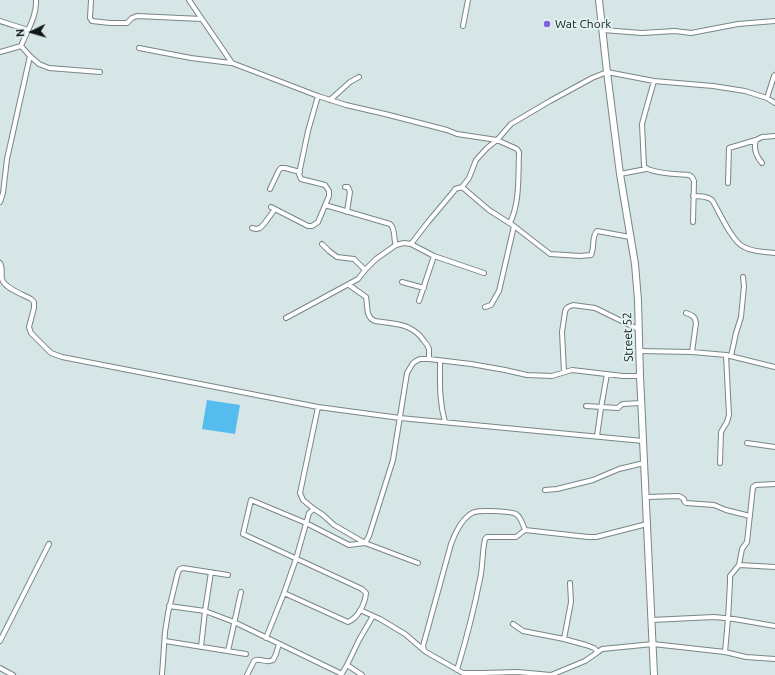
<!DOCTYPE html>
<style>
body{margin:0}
#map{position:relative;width:775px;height:675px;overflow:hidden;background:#d6e5e5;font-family:Ubuntu,sans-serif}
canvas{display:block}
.north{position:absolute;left:12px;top:12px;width:40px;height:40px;-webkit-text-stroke:3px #e3f3f2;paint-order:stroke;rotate:265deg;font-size:11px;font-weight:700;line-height:16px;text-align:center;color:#111616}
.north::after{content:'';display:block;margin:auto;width:14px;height:18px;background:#111616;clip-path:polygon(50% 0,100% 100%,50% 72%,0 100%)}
</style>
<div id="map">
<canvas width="775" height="675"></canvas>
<div class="north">N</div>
</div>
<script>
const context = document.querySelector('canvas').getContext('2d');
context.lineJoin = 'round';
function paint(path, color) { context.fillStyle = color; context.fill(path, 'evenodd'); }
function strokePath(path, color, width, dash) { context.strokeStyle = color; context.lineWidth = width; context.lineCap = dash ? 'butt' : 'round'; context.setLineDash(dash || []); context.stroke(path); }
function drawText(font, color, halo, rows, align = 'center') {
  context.font = font + ' Ubuntu,sans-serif'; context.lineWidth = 3.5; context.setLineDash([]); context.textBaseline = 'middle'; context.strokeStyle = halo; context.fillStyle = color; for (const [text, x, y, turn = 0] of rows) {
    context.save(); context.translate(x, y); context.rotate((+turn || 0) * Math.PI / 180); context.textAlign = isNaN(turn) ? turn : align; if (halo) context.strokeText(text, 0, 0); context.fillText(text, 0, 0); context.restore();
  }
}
const water = new Path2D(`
 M 207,400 L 240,405 L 235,434 L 202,429 Z`);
const street = new Path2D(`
 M 91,0 L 90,18 L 92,21 L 110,23 L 127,23 L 132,18 L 137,16 L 202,19
 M 189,0 L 232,63 L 318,96 L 346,105 L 385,114 L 447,130 L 457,134 L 497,140 L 517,149 L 519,152 L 519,154 C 518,177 520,202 510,223
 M 0,21 L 28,30
 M 463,26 L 468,0
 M 603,30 L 642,33 L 675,31 L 691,33 L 738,24 L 775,21
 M 21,46 C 27,31 37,16 36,0
 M 139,48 L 191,58 L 231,63
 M 0,52 L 21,46
 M 30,56 L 39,64 L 49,68 L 100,72
 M 654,81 L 645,113 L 642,124 L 644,166 C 650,174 679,174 689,175 L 692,177 L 694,181 L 693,222
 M 767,98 L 774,76 L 775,75
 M 330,100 L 350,82 L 359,77
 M 762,163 C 756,156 753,149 756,140 L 762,137 L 775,136
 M 620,174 L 646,169
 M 728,183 L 729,148 L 756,140
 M 345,187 L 348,187 L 350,192 L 347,212
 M 462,187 L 489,210 L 514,226 L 550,254 L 580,256 L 591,255 C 595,247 591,237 597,231 L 630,237
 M 270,189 L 279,170 L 281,168 L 285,168 L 300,172
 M 693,196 C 700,196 707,196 712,200 C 719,211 732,242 744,247 C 753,252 765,252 775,253
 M 0,202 L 3,193 L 7,159 L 30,56 L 21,46
 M 325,205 L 390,224 C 396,229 393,239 396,245 L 404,243 L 411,244 L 428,222 L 454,191 L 455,189 L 462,187 L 469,178 L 476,160 L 487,148 L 497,140 L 511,124 L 550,101 L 592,78 L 607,72 L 654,81 L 713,86 L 745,91 L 767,98 L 775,103
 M 271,207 L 308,226 L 312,226 L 318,222 L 329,196 L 329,191 L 325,185 L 301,179 L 299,174 L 308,131 L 318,96
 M 252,228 L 256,229 L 260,228 L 264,224 L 275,209
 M 322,244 L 329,251 L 337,257 L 354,259 L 365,270
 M 411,244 L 434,256 L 484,273
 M 0,263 C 3,268 1,274 2,279 C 4,288 24,295 31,299 L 34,302 L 34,308 L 29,327 L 31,333 L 51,353 L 62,357 L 318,407 L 400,418 L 643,441
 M 402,282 L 424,288
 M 349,285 L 366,297 C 368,306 365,317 375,321 C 395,324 412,323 424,341 C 426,343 428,346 429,349 C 429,352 429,356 429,359
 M 419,301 L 434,256
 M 485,307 L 491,305 L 499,291 L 514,226
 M 686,313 C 692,315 695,316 696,323 L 692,352
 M 286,318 L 358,279 L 366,269 L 376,259 L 396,245
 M 639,351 L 692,352 L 726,355 L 775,367
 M 731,356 L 736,333 L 741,317 L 744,286 L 743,277
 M 440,361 C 440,382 439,401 445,422
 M 564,372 L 562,332 L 565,312 L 566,309 L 568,307 L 573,305 L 595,308 L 638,329
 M 586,406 L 618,408 L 621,405 L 623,404 L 641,403
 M 318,407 L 300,493 L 303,500 L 314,509 L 323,515 L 334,525 L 365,543 L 418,563
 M 597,436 L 601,408 L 607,374
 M 747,443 L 775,447
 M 720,463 L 721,432 L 727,422 L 729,415 L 726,355
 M 545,490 L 557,489 L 593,480 L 619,469 L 644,463
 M 646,497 L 679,496 L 684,499 L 684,501 L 686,503 L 714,505 L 726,510 L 750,516
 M 525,530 L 588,537 L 596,537 L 647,524
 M 739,565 L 775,567
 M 284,593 L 348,622 C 358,618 365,604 366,593 L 362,589 L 243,534 L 251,500 L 306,523 L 349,545 L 365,543 L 369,536 L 393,460 L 407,373 L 413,363 L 416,361 L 420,359 L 429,359 L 471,364 L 505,370 L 527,375 L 552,376 L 572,370 L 623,376 L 640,376
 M 169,606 L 205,611 L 234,622 L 340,673 L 341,675 L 347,665 L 362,675
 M 360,610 L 380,619 L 405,634 L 426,652 L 463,673 L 482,673 L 518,672 L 551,675 L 585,661 L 598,652
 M 651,620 L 714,617 L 734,619 L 775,626
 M 513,624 L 523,631 L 564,639 L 586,645 L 594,648 L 598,652 L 602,649 L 653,644 L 725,652 L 746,657 L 775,659
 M 266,638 L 284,593 L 296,559 L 309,513 L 314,509
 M 564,639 L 571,602 L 570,583
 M 0,641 L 49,544
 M 165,641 L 246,654
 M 201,647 L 205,611 L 211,572
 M 424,650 L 423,646 L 451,544 C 455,533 460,522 469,515 C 471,514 473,512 475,512 C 480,510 511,511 516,514 C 521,517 523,525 525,530 L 516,537 L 487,537 L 485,539 C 482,552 483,566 480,579 C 474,610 466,640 457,670
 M 228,651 L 241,592
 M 725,652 L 728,619 L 730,582 L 730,576 L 739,565 L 742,549 L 747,542 L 753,487 L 756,485 L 775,484
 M 347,665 L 359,640 L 373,616
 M 0,668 L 13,675
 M 162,675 L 165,632 L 168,613 L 178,572 L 180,569 L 183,568 L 228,575
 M 247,675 L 254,661 C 260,657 265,664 273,660 L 276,654 L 279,644`);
const secondary = new Path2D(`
 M 599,0 L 607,72 L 620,174 L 635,264 L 638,300 L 640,376 L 654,675`);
const markers = [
 [547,24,4,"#7f60db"]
];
const poiNames = [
 ["Wat Chork",555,24]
];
const streetNames = [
 ["Street 52",628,337,-92]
];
paint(water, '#55bced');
strokePath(street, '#788685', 6);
strokePath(secondary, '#788685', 8);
strokePath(street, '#fff', 4);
strokePath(secondary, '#fff', 6);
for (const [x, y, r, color] of markers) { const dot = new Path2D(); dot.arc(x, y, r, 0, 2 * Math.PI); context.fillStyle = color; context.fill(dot); strokePath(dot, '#e3f3f2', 1.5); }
drawText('12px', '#111616', '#e3f3f2', poiNames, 'left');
drawText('12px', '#111616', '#e3f3f2', streetNames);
</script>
